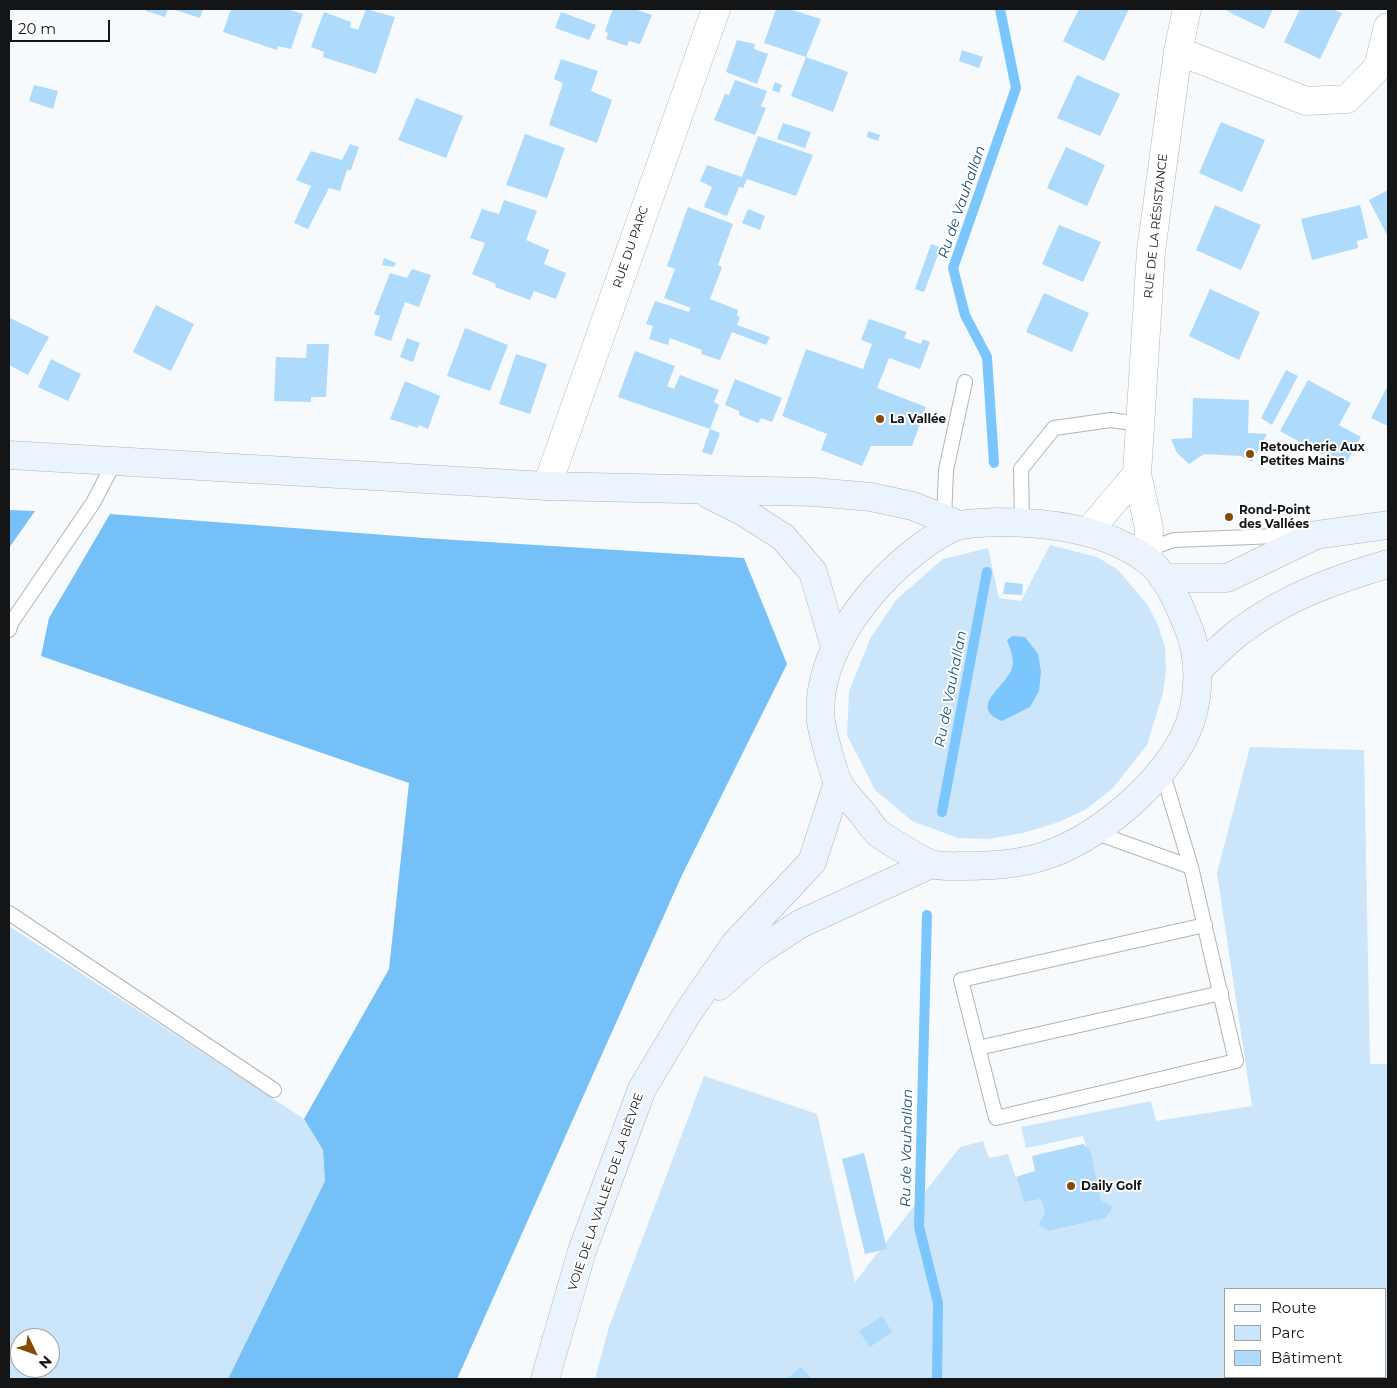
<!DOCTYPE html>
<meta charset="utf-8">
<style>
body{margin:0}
#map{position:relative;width:1397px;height:1388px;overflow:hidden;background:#f7fafd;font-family:Montserrat,sans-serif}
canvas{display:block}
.frame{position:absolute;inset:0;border:10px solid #131516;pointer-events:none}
.legend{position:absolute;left:1224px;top:1288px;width:162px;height:90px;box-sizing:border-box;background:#fff;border:1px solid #a1a1a2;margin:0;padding:6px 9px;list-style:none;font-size:15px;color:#131516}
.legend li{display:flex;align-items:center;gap:10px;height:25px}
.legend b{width:25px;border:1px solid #a1a1a2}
.north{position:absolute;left:10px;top:1328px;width:50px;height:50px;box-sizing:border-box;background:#fff;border:1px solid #a1a1a2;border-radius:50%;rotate:132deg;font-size:14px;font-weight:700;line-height:20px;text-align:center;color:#131516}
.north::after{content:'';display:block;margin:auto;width:18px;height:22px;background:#864b03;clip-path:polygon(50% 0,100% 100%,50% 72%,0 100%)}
.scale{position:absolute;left:10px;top:20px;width:100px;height:22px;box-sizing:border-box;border:2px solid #131516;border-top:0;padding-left:6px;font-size:15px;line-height:18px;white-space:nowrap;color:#131516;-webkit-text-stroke:4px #fff;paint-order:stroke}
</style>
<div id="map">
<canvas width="1397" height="1388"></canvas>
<div class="frame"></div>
<ul class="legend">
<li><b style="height:6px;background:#ebf4fc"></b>Route</li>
<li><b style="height:14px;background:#cbe6fa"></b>Parc</li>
<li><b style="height:14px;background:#aedafb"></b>Bâtiment</li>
</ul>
<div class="north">N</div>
<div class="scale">20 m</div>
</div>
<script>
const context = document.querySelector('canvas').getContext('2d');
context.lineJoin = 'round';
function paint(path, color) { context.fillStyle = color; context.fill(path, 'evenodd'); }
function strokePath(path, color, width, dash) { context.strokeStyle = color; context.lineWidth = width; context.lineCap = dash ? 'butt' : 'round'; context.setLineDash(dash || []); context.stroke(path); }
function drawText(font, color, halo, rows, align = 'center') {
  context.font = font + ' Montserrat,sans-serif'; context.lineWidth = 4; context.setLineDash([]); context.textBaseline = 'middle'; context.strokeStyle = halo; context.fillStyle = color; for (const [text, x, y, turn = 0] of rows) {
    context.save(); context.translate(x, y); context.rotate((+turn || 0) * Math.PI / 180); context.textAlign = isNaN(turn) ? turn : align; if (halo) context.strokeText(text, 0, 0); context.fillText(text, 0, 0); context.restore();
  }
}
const green = new Path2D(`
 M 1050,545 L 1097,557 L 1117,569 L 1147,604 L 1158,625 L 1165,647 L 1166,670 L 1163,693 L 1147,745 L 1113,788 L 1085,810 L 1059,822 L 1023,833 L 988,839 L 958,838 L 912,821 L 875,790 L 847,735 L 849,691 L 871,637 L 896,600 L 943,559 L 988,548 L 999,598 L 1021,601 Z
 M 1250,747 L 1364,750 L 1370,1064 L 1388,1064 L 1388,1379 L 595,1379 L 609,1327 L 704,1076 L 817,1114 L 855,1282 L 960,1147 L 983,1141 L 989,1158 L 1008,1154 L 1024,1202 L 1041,1199 L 1045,1213 L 1038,1225 L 1050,1231 L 1106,1218 L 1113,1207 L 1101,1200 L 1083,1136 L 1026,1148 L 1021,1127 L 1151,1101 L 1156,1121 L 1252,1106 L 1217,873 ZM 1226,1289 L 1386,1289 L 1386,1377 L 1226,1377 Z
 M 9,926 L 304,1119 L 323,1150 L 325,1181 L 228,1379 L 9,1379 ZM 20,1338 L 50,1338 L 50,1368 L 20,1368 Z`);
const forest = new Path2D(`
 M 9,510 L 35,511 L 9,548 Z
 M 110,514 L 424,538 L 744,558 L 787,664 L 682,875 L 457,1379 L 228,1379 L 325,1181 L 323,1150 L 304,1119 L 389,969 L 409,783 L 41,656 L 49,618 Z`);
const water = new Path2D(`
 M 1013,636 L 1025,637 L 1038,654 L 1041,672 L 1039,691 L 1030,707 L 1002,721 C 967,707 1007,686 1012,668 C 1015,659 1010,649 1007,640 Z`);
const stream = new Path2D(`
 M 994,463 L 987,357 L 965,315 L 953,268 L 1016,88 L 1000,9
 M 942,812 L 987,572
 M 927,915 L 919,1227 L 938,1303 L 937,1379`);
const building = new Path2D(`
 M 147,9 L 168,9 L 165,17 L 146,11 Z
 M 172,9 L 203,9 L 200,18 Z
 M 231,9 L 287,9 L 303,14 L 291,49 L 278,46 L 277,50 L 223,32 Z
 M 366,9 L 395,17 L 376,74 L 323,57 L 324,52 L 311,47 L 324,12 L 351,22 L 350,27 L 358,30 Z
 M 613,9 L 634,9 L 652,15 L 640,44 L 629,41 L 627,46 L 606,39 L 608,33 L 605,31 Z
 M 776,9 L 789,9 L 821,19 L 806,57 L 764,43 Z
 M 1079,9 L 1129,9 L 1104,61 L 1063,41 Z
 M 1228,9 L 1273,9 L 1264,29 L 1227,11 Z
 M 1300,9 L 1333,9 L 1342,13 L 1320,59 L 1284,42 Z
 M 561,12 L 596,25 L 589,40 L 555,28 Z
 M 737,40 L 755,44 L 754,49 L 768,54 L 757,84 L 726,72 Z
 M 962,50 L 983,57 L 979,68 L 959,61 Z
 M 806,57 L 848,72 L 833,112 L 791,96 Z
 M 561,59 L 598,71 L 591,91 L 612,100 L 597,143 L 549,125 L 563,83 L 554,79 Z
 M 1077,75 L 1120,94 L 1100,136 L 1057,118 Z
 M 735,80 L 767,91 L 761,106 L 766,108 L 755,135 L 714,120 L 725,94 L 729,95 Z
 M 775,82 L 782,85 L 779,93 L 772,90 Z
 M 34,85 L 58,91 L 53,109 L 29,101 Z
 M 416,98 L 463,116 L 446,158 L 398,140 Z
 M 1221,122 L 1265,140 L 1242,192 L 1199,173 Z
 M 783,123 L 811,132 L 805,148 L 777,139 Z
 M 868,131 L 880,135 L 878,141 L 867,137 Z
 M 525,134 L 565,148 L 547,198 L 506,185 Z
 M 758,136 L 813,155 L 796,196 L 747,179 L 743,188 L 739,187 L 727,216 L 704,207 L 712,187 L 700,181 L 707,165 L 742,177 Z
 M 350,144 L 359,147 L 351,170 L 347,170 L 340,191 L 329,188 L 308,229 L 294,223 L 311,186 L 296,180 L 311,151 L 342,160 Z
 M 1066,147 L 1105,165 L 1087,206 L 1047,188 Z
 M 1388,190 L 1388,237 L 1369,200 Z
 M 504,200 L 537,211 L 526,240 L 549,250 L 544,264 L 566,273 L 556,299 L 534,291 L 530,300 L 495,287 L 496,284 L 472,274 L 485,243 L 470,238 L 482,209 L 499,214 Z
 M 1215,205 L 1261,225 L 1241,270 L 1196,250 Z
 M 1360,205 L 1368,238 L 1357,241 L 1358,248 L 1312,260 L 1301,219 Z
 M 688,207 L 733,224 L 718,265 L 722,267 L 710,299 L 738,310 L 737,316 L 740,317 L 737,325 L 770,337 L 766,345 L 732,332 L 720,360 L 701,354 L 702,350 L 670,338 L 668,345 L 649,339 L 653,326 L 646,324 L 655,301 L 689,312 L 691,308 L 664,298 L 675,269 L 667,266 Z
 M 748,209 L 765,216 L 760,230 L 742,223 Z
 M 1059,225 L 1101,242 L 1083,282 L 1042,264 Z
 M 931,244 L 939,247 L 939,252 L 924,292 L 915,289 Z
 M 384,258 L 396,263 L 394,267 L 382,265 Z
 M 412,269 L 431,275 L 419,307 L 405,302 L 391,341 L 374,335 L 380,316 L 374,314 L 390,273 L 407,278 Z
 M 1210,289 L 1260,312 L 1239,360 L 1189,336 Z
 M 1044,293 L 1089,313 L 1072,352 L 1026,332 Z
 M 156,305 L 194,324 L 171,371 L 133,352 Z
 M 10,318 L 49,337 L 28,375 L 9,365 Z
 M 869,319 L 907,332 L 904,338 L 921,344 L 923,339 L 930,342 L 920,369 L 889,358 L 877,388 L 926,407 L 912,446 L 871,446 L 862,466 L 821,450 L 827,434 L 782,416 L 806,349 L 863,369 L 872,344 L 861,340 Z
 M 465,328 L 508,345 L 490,391 L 447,376 Z
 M 407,338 L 420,343 L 413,362 L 400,357 Z
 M 307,344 L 329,344 L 326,397 L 311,397 L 311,402 L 274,401 L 276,357 L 306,358 Z
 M 635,351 L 675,366 L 667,386 L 674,389 L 680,375 L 719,390 L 714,402 L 719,405 L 710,429 L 720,433 L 712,455 L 702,452 L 710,429 L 618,397 Z
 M 516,354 L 547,364 L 530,414 L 499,404 Z
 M 51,359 L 81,374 L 68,401 L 38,387 Z
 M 1286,370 L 1298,376 L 1272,425 L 1261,418 Z
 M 735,379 L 782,398 L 772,422 L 761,418 L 758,423 L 739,415 L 739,411 L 725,405 Z
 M 1308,380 L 1351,403 L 1339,425 L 1361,437 L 1346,463 L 1325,452 L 1323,455 L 1280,431 Z
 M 405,381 L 440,396 L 428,429 L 419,425 L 418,428 L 390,419 Z
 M 1388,385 L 1388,426 L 1371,418 Z
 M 1193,398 L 1249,400 L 1248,433 L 1267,434 L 1252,462 L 1241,456 L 1204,454 L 1189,464 L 1177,453 L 1171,439 L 1192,438 Z
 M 1005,582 L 1023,584 L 1022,595 L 1003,594 Z
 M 1083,1144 L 1090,1150 L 1101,1200 L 1113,1207 L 1106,1218 L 1049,1231 L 1038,1225 L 1045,1213 L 1041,1199 L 1024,1202 L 1016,1177 L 1035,1171 L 1032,1156 Z
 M 864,1153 L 887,1249 L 865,1254 L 842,1159 Z
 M 882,1316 L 892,1332 L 870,1347 L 859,1331 Z
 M 801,1367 L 812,1379 L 787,1379 Z`);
const service = new Path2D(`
 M 944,519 L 946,470 L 965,382
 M 1022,522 L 1021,469 L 1054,428 L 1111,420 L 1139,424
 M 1149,558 L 1157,546 L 1174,540 L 1303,535
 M 9,630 L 11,623 L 93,503 L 116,459
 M 1162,771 L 1191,867 L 1236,1061 L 996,1118 L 961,980 L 1205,925
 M 1094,832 L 1191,867
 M 9,913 L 274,1090
 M 978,1048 L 1221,993`);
const minor = new Path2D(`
 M 1178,51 L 1306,101 L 1347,99 L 1378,67 L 1388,27
 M 547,486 L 716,9
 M 1088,532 L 1137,474
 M 1147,560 L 1149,528 L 1137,474 L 1151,251 L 1178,51 L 1187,9`);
const secondary = new Path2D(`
 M 9,455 L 547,486 L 814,492 L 871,497 L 913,506 L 959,525
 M 708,494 L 742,511 L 783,537 L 813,572 L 835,647
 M 995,522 C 1045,522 1105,528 1147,560 C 1166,574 1177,600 1186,622 C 1202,657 1201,702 1184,737 C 1158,787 1097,839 1044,856 C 1020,864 989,866 965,866 C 955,866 940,867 931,864 C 922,861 884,838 877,832 C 872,827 867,819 863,814 C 855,804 844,794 838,782 C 833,772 823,734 821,722 C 814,656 868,588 917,550 C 929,541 946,529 961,525 C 971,523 984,523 995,522 Z
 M 1163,578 L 1227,578 L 1316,535 L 1388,525
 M 1199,669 C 1213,656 1226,641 1242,630 C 1286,597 1336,579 1388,564
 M 719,986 L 757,952 L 800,924 L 931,864
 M 545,1379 L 582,1251 L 642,1089 L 687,1014 L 735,944 L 812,862 L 838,782`);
const markers = [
 [880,419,5,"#864b03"],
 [1250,454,5,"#864b03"],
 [1229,517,5,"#864b03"],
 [1071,1186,5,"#864b03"]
];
const streetNames = [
 ["RUE DE LA RÉSISTANCE",1156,226,-84],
 ["RUE DU PARC",631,247,-71],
 ["VOIE DE LA VALLÉE DE LA BIÈVRE",606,1192,-71]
];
const poiNames = [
 ["La Vallée",890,419],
 ["Retoucherie Aux",1260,447],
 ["Petites Mains",1260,461],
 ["Rond-Point",1239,510],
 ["des Vallées",1239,524],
 ["Daily Golf",1081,1186]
];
const waterNames = [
 ["Ru de Vauhallan",962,202,-71],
 ["Ru de Vauhallan",951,689,-79],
 ["Ru de Vauhallan",907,1148,-89]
];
paint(green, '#cbe6fa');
paint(forest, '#75c0f7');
paint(water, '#7bc6fd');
strokePath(stream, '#7bc6fd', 10);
paint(building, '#aedafb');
strokePath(service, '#b1b4b7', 16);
strokePath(minor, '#b1b4b7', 29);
strokePath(secondary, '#b1b4b7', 29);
strokePath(service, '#fff', 14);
strokePath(minor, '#fff', 28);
strokePath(secondary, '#ebf4fc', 28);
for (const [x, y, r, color] of markers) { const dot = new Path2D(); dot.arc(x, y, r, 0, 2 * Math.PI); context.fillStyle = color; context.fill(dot); strokePath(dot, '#fff', 2); }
drawText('12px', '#131516', '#fff', streetNames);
drawText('bold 12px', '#131516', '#fff', poiNames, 'left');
drawText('italic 14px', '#195175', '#fff', waterNames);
</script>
